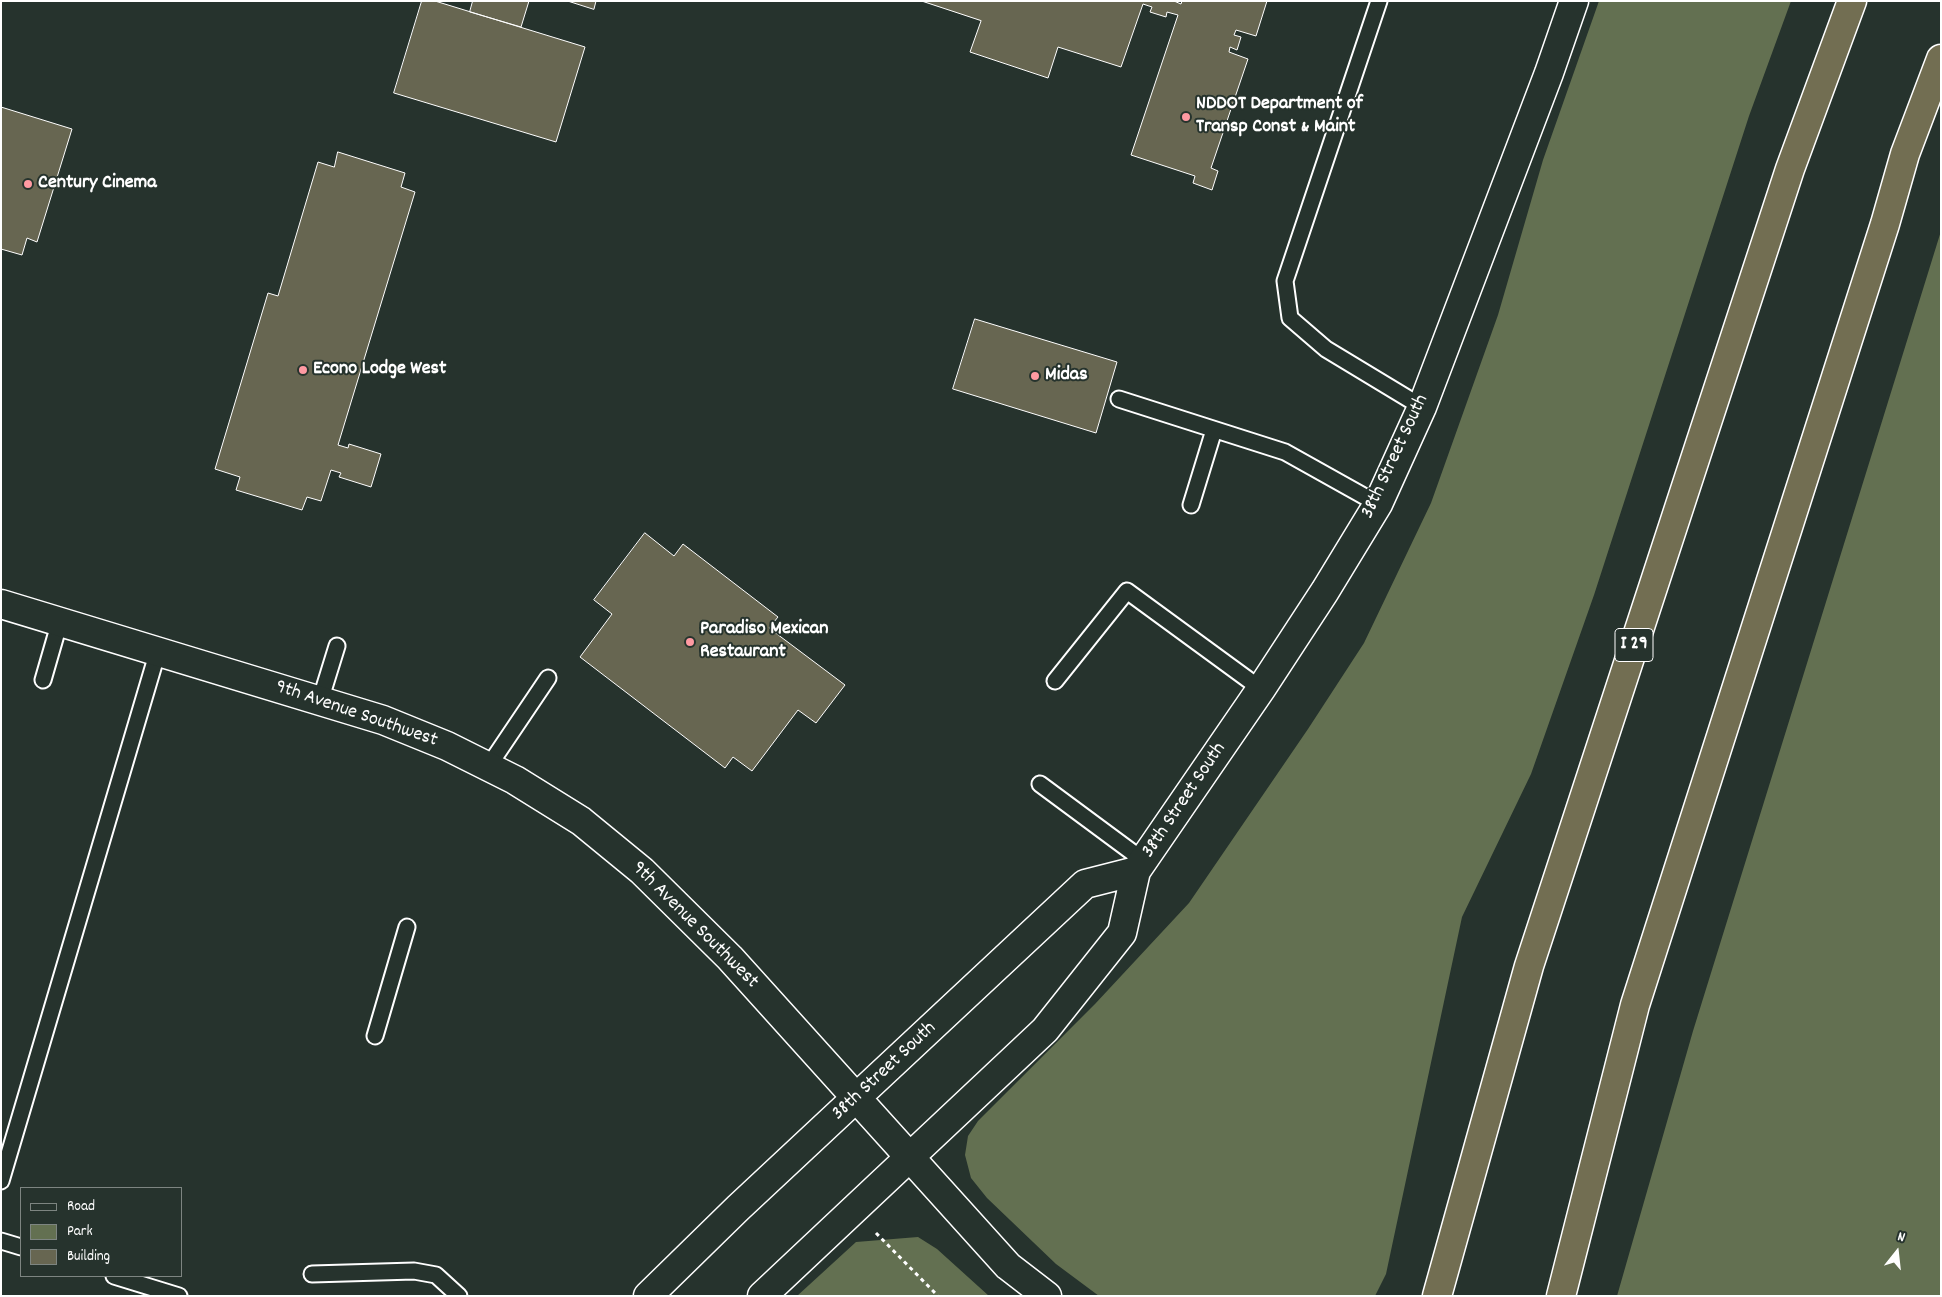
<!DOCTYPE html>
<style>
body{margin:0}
#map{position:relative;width:1942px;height:1297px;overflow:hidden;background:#26332d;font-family:Dekko,sans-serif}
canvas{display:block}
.frame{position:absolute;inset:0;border:2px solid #fff;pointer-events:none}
.legend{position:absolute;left:20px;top:1187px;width:162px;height:90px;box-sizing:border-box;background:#26332d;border:1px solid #7d8581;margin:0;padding:6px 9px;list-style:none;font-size:15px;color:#fff}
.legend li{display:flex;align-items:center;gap:10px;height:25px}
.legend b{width:25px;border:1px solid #7d8581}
.north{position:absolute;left:1872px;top:1227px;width:50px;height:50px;-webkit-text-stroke:4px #26332d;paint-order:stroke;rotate:16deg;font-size:14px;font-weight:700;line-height:20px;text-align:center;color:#fff}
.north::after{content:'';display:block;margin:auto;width:18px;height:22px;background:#fff;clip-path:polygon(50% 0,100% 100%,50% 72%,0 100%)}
</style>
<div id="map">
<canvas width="1942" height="1297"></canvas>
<div class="frame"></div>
<ul class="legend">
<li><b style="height:6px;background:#26332d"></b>Road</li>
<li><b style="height:14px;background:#637051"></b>Park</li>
<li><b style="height:14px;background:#676651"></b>Building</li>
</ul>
<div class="north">N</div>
</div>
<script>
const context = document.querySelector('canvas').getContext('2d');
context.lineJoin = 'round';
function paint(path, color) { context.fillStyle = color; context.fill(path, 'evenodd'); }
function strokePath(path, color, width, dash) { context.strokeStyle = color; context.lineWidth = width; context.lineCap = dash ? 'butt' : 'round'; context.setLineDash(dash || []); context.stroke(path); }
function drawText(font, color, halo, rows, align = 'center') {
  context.font = font + ' Dekko,sans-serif'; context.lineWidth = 4; context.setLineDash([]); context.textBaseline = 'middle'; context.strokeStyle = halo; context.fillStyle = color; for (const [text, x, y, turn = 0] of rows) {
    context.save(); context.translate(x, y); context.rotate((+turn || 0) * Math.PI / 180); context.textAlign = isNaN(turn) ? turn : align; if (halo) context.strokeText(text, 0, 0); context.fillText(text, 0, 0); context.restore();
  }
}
const green = new Path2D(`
 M 1599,1 L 1791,1 L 1749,116 L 1594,595 L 1531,774 L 1462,917 L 1386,1274 L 1375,1296 L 1099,1296 L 1056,1264 L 987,1198 L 971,1178 L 965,1155 L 968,1136 L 978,1121 L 1095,1004 L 1189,903 L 1308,729 L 1364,643 L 1431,503 L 1498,315 L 1543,160 Z
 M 1941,231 L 1941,1296 L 1617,1296 L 1693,1031 Z
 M 918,1237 L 937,1249 L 989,1296 L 797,1296 L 856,1242 Z`);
const building = new Path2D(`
 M 422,1 L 435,1 L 585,47 L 556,142 L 394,93 Z
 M 473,1 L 529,1 L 521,27 L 470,12 Z
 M 568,1 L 596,1 L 594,9 Z
 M 922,1 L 1174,1 L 1181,4 L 1182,1 L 1267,1 L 1256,36 L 1236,30 L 1234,35 L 1241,37 L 1237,50 L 1230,47 L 1229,52 L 1248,59 L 1211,168 L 1218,171 L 1212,190 L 1193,183 L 1195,176 L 1131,155 L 1178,15 L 1167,12 L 1166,17 L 1150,12 L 1152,7 L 1143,4 L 1121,67 L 1058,47 L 1048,78 L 970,52 L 981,21 Z
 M 1,107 L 72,129 L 37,242 L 27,238 L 22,255 L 1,249 Z
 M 338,152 L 405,173 L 401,187 L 415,192 L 338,445 L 348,448 L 349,444 L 381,454 L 371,487 L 339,477 L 341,473 L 331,470 L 321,501 L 307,497 L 302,510 L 236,490 L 240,477 L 215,469 L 268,293 L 278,296 L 318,162 L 334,167 Z
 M 975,319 L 1117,362 L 1096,433 L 953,389 Z
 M 645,533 L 674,556 L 683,544 L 778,617 L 769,628 L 845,685 L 816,723 L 798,710 L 752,771 L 733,757 L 725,768 L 580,657 L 612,614 L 594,600 Z`);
const path = new Path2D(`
 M 876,1233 L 938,1296`);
const lane = new Path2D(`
 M 1379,1 L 1285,281 L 1290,318 L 1326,349 L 1422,407
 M 1119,399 L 1285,452 L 1378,504
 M 1191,505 L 1214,430
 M 43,680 L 60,621
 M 1055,681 L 1127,591 L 1261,689
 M 320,701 L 337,646
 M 488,767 L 548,678
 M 1040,784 L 1144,861
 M 375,1036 L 407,927
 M 1,1181 L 158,651
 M 1,1241 L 21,1247
 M 312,1274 L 414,1271 L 436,1275 L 459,1296
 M 114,1276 L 179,1296`);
const secondary = new Path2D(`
 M 1,604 L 383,720 L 447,746 L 515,780 L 581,821 L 642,871 L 730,958 L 1008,1266 L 1047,1296
 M 648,1296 L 738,1208 L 1085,884 L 1136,871
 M 762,1296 L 1045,1030 L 1122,933 L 1136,871 L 1261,689 L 1325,591 L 1378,504 L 1422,407 L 1549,73 L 1574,1`);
const highway = new Path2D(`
 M 1437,1296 L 1529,966 L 1790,169 L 1852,1
 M 1561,1296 L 1635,1005 L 1885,224 L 1905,154 L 1941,59`);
const markers = [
 [1186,117,5,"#ff9aa2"],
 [28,184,5,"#ff9aa2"],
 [303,370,5,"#ff9aa2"],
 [1035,376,5,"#ff9aa2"],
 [690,642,5,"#ff9aa2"]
];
const shields = [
 [1634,645,38]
];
const shieldNames = [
 ["I 29",1634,645]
];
const poiNames = [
 ["NDDOT Department of",1196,105],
 ["Transp Const & Maint",1196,128],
 ["Century Cinema",38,184],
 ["Econo Lodge West",313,370],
 ["Midas",1045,376],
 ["Paradiso Mexican",700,630],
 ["Restaurant",700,653]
];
const streetNames = [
 ["38th Street South",1396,457,-65],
 ["9th Avenue Southwest",356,715,19],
 ["38th Street South",1185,801,-56],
 ["9th Avenue Southwest",694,926,45],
 ["38th Street South",885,1072,-43]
];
paint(green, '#637051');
paint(building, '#676651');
strokePath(building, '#fff', 1);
strokePath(lane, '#fff', 19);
strokePath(secondary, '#fff', 31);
strokePath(highway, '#fff', 31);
strokePath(path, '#fff', 3, [4, 4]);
strokePath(lane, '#26332d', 15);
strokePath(secondary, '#26332d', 28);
strokePath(highway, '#726e52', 28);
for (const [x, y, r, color] of markers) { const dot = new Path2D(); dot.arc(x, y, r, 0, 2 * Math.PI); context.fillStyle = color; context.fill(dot); strokePath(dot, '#26332d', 2); }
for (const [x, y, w] of shields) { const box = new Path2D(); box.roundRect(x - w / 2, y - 16.5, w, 33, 4); context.fillStyle = '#26332d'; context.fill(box); strokePath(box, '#fff', 1); }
drawText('bold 19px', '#fff', null, shieldNames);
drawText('bold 20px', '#fff', '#26332d', poiNames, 'left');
drawText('20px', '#fff', '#26332d', streetNames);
</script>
